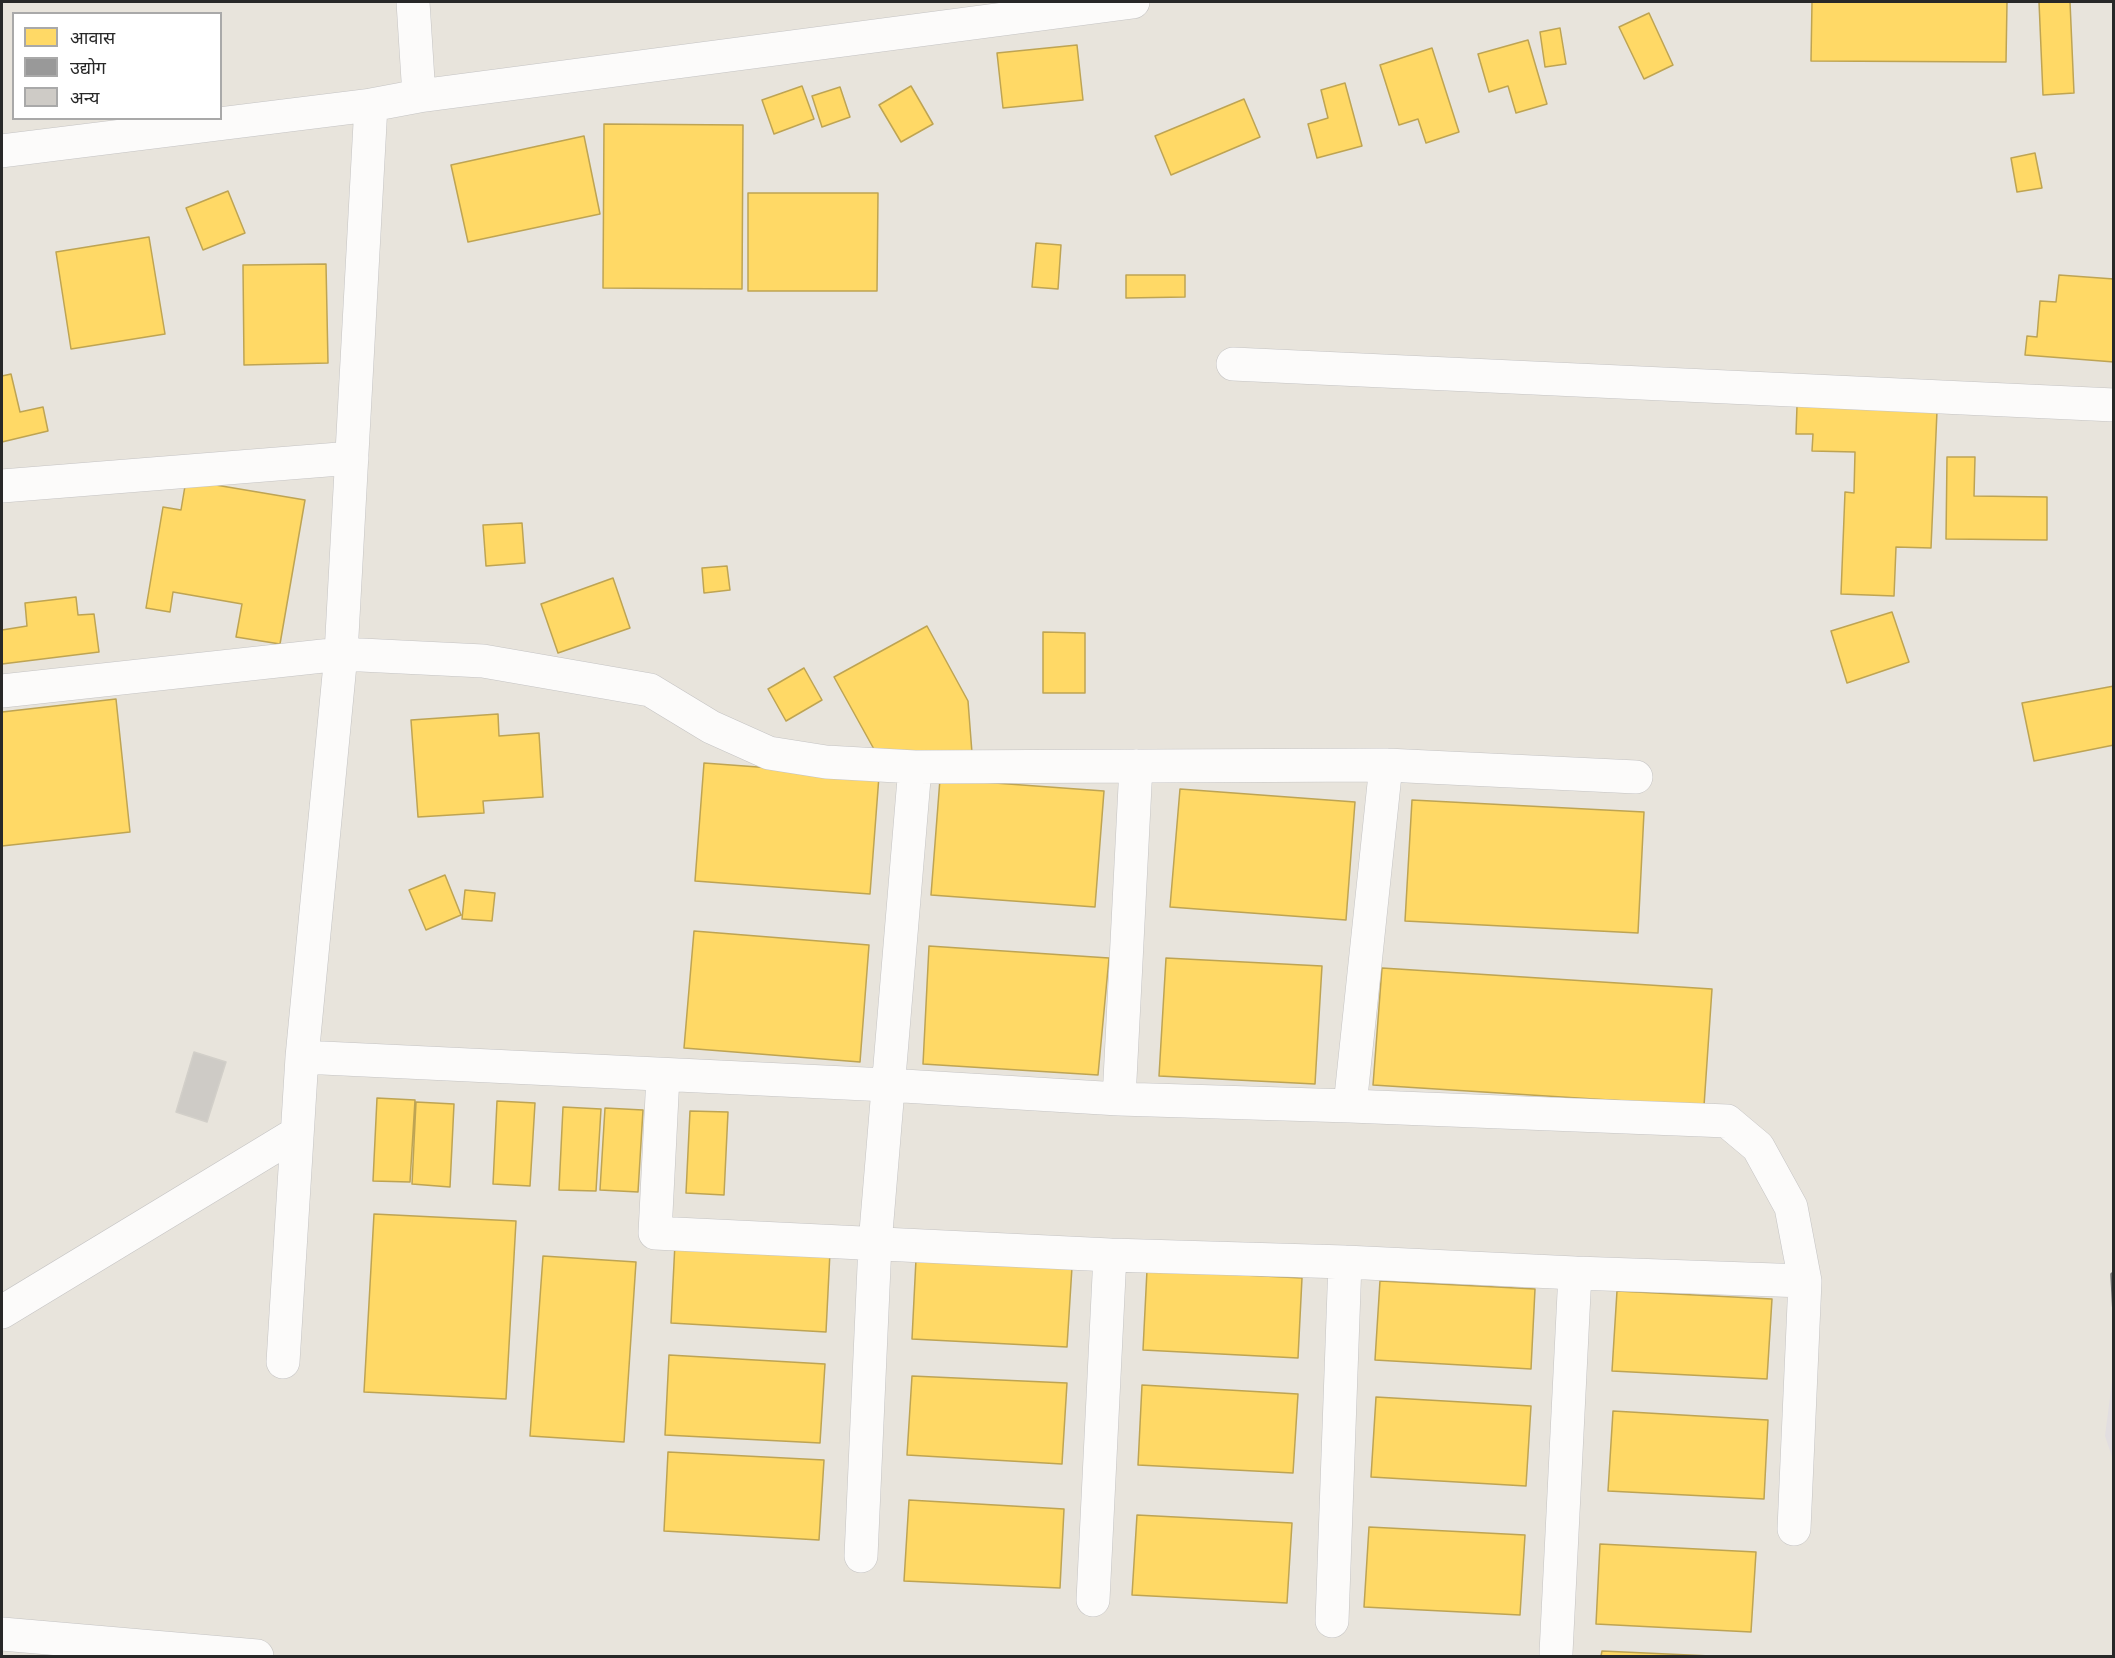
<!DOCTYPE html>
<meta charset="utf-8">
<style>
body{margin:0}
#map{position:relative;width:2115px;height:1658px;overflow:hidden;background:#e8e4dc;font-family:"Noto Sans","Noto Sans Devanagari",sans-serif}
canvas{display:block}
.frame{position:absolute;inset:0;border:3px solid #282828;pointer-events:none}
.legend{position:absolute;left:12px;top:12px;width:210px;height:108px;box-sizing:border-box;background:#fff;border:2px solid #a9a9a9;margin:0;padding:8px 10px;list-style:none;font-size:18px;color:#282828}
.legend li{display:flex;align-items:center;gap:12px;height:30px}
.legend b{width:30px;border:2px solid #a9a9a9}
</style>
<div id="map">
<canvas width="2115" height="1658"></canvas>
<div class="frame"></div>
<ul class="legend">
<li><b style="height:16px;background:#ffd966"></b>आवास</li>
<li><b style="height:16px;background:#999"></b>उद्योग</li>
<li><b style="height:16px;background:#cecbc6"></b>अन्य</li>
</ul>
</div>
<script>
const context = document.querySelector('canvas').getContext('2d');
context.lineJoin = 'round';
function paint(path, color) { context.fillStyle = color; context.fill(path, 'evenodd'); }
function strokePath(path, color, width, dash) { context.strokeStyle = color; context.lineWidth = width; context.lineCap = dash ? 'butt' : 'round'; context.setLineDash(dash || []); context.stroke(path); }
const industrial = new Path2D(`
 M 2113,1373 L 2114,1460 L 2113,1460 L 2105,1436 Z`);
const homes = new Path2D(`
 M 1812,2 L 2007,2 L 2006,62 L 1811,61 Z
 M 2039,2 L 2070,2 L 2074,93 L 2043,95 Z
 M 1649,13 L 1673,65 L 1644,79 L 1619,27 Z
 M 1560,28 L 1566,64 L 1545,67 L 1540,32 Z
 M 1528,40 L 1547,104 L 1516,113 L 1508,86 L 1489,92 L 1478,54 Z
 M 1077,45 L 1083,100 L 1003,108 L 997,53 Z
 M 1432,48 L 1459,132 L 1426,143 L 1418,119 L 1399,125 L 1380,65 Z
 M 1345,83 L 1362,146 L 1317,158 L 1308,124 L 1328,118 L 1321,90 Z
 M 802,86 L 814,119 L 774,134 L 762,100 Z
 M 911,86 L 933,124 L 901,142 L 879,105 Z
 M 840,87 L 850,117 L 822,127 L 812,96 Z
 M 1244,99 L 1260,137 L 1171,175 L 1155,136 Z
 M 604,124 L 743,125 L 742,289 L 603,288 Z
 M 584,136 L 600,214 L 468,242 L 451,165 Z
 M 2035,153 L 2042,188 L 2017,192 L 2011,158 Z
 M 228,191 L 245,233 L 203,250 L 186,208 Z
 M 748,193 L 878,193 L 877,291 L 748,291 Z
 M 149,237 L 165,334 L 71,349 L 56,252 Z
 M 1036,243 L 1061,245 L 1058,289 L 1032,287 Z
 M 326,264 L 328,363 L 244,365 L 243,265 Z
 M 1126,275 L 1185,275 L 1185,297 L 1126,298 Z
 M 2059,275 L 2114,279 L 2114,362 L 2025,355 L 2027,336 L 2037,337 L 2040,301 L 2056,302 Z
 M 11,374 L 20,412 L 43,407 L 48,431 L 2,442 L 2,376 Z
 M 1797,406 L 1937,411 L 1931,548 L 1896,547 L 1894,596 L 1841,594 L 1845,492 L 1854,493 L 1855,452 L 1812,451 L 1813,434 L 1796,434 Z
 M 1947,457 L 1975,457 L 1974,496 L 2047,497 L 2047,540 L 1946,539 Z
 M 186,480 L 305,500 L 280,644 L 236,637 L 242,604 L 173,592 L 170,612 L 146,608 L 163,507 L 181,510 Z
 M 522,523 L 525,563 L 486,566 L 483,525 Z
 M 727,566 L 730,590 L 704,593 L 702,568 Z
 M 613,578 L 630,628 L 558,653 L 541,604 Z
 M 76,597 L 78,615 L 94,614 L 99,652 L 2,664 L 2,630 L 27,626 L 25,603 Z
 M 1892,612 L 1909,662 L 1847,683 L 1831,631 Z
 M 927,626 L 968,701 L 972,753 L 880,760 L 834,677 Z
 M 1043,632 L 1085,633 L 1085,693 L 1043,693 Z
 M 804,668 L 822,700 L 786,721 L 768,689 Z
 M 2114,686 L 2114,745 L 2034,761 L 2022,703 Z
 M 116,699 L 130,832 L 2,846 L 2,712 Z
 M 498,714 L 499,736 L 539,733 L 543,797 L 483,801 L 484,813 L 418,817 L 411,720 Z
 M 704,763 L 879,776 L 870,894 L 695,881 Z
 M 940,779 L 1104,791 L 1095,907 L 931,895 Z
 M 1180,789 L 1355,802 L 1346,920 L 1170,907 Z
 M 1412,800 L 1644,812 L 1638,933 L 1405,921 Z
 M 445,875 L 461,915 L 426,930 L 409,890 Z
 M 465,890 L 495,893 L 492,921 L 462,919 Z
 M 694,931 L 869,945 L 860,1062 L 684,1048 Z
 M 929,946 L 1109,958 L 1098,1075 L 923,1064 Z
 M 1166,958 L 1322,966 L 1315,1084 L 1159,1076 Z
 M 1382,968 L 1712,989 L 1704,1106 L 1373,1085 Z
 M 377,1098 L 415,1100 L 410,1182 L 373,1181 Z
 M 497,1101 L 535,1103 L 530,1186 L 493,1184 Z
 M 416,1102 L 454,1104 L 450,1187 L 412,1184 Z
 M 563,1107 L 601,1109 L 596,1191 L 559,1190 Z
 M 605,1108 L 643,1110 L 638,1192 L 600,1190 Z
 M 690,1111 L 728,1112 L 724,1195 L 686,1193 Z
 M 374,1214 L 516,1221 L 506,1399 L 364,1392 Z
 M 675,1243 L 830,1252 L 826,1332 L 671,1323 Z
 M 543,1256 L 636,1262 L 624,1442 L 530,1436 Z
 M 916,1259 L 1072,1267 L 1067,1347 L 912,1339 Z
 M 1147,1270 L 1302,1278 L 1298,1358 L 1143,1350 Z
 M 1380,1281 L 1535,1289 L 1531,1369 L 1375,1360 Z
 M 1617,1291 L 1772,1299 L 1767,1379 L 1612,1371 Z
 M 669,1355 L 825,1364 L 820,1443 L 665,1435 Z
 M 912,1376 L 1067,1383 L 1062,1464 L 907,1455 Z
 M 1142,1385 L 1298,1394 L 1293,1473 L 1138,1465 Z
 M 1376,1397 L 1531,1406 L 1526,1486 L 1371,1477 Z
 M 1613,1411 L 1768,1420 L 1764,1499 L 1608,1491 Z
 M 668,1452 L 824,1460 L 819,1540 L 664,1531 Z
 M 909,1500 L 1064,1509 L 1060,1588 L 904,1581 Z
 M 1137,1515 L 1292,1523 L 1287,1603 L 1132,1595 Z
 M 1369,1527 L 1525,1535 L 1520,1615 L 1364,1607 Z
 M 1600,1544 L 1756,1552 L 1751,1632 L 1596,1624 Z
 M 1602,1651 L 1711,1656 L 1601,1656 Z`);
const industry = new Path2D(`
 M 2114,1271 L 2114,1332 L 2111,1274 Z`);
const building = new Path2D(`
 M 194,1052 L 226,1062 L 207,1122 L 176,1112 Z`);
const minor = new Path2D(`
 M 413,2 L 419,96
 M 2,151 L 371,105 L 419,96 L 1133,2
 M 1233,364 L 2114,405
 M 2,486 L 352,458
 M 2,691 L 341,654 L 483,661 L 650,690 L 711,727 L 769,753 L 826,762 L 915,767 L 1386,765 L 1636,777
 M 302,1057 L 887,1085 L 1119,1099 L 1350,1106 L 1727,1121 L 1758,1147 L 1791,1207 L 1805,1281 L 1794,1529
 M 663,1076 L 655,1233 L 1110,1255 L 1345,1262 L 1575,1273 L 1805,1281
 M 1119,1099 L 1136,766
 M 1350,1106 L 1386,765
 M 2,1312 L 297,1133
 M 283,1362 L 302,1057 L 341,654 L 371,105
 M 861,1556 L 875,1244 L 915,767
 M 1093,1600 L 1110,1255
 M 1332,1621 L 1345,1262
 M 2,1634 L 257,1656
 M 1556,1653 L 1575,1273`);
paint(industrial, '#e2dee0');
paint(homes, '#ffd966');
strokePath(homes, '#bea453', 1.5);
paint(industry, '#999');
strokePath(industry, '#777', 1.5);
paint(building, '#cecbc6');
strokePath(building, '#d2cfc9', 1.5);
strokePath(minor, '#c4c3c3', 34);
strokePath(minor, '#fcfbfa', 33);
</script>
